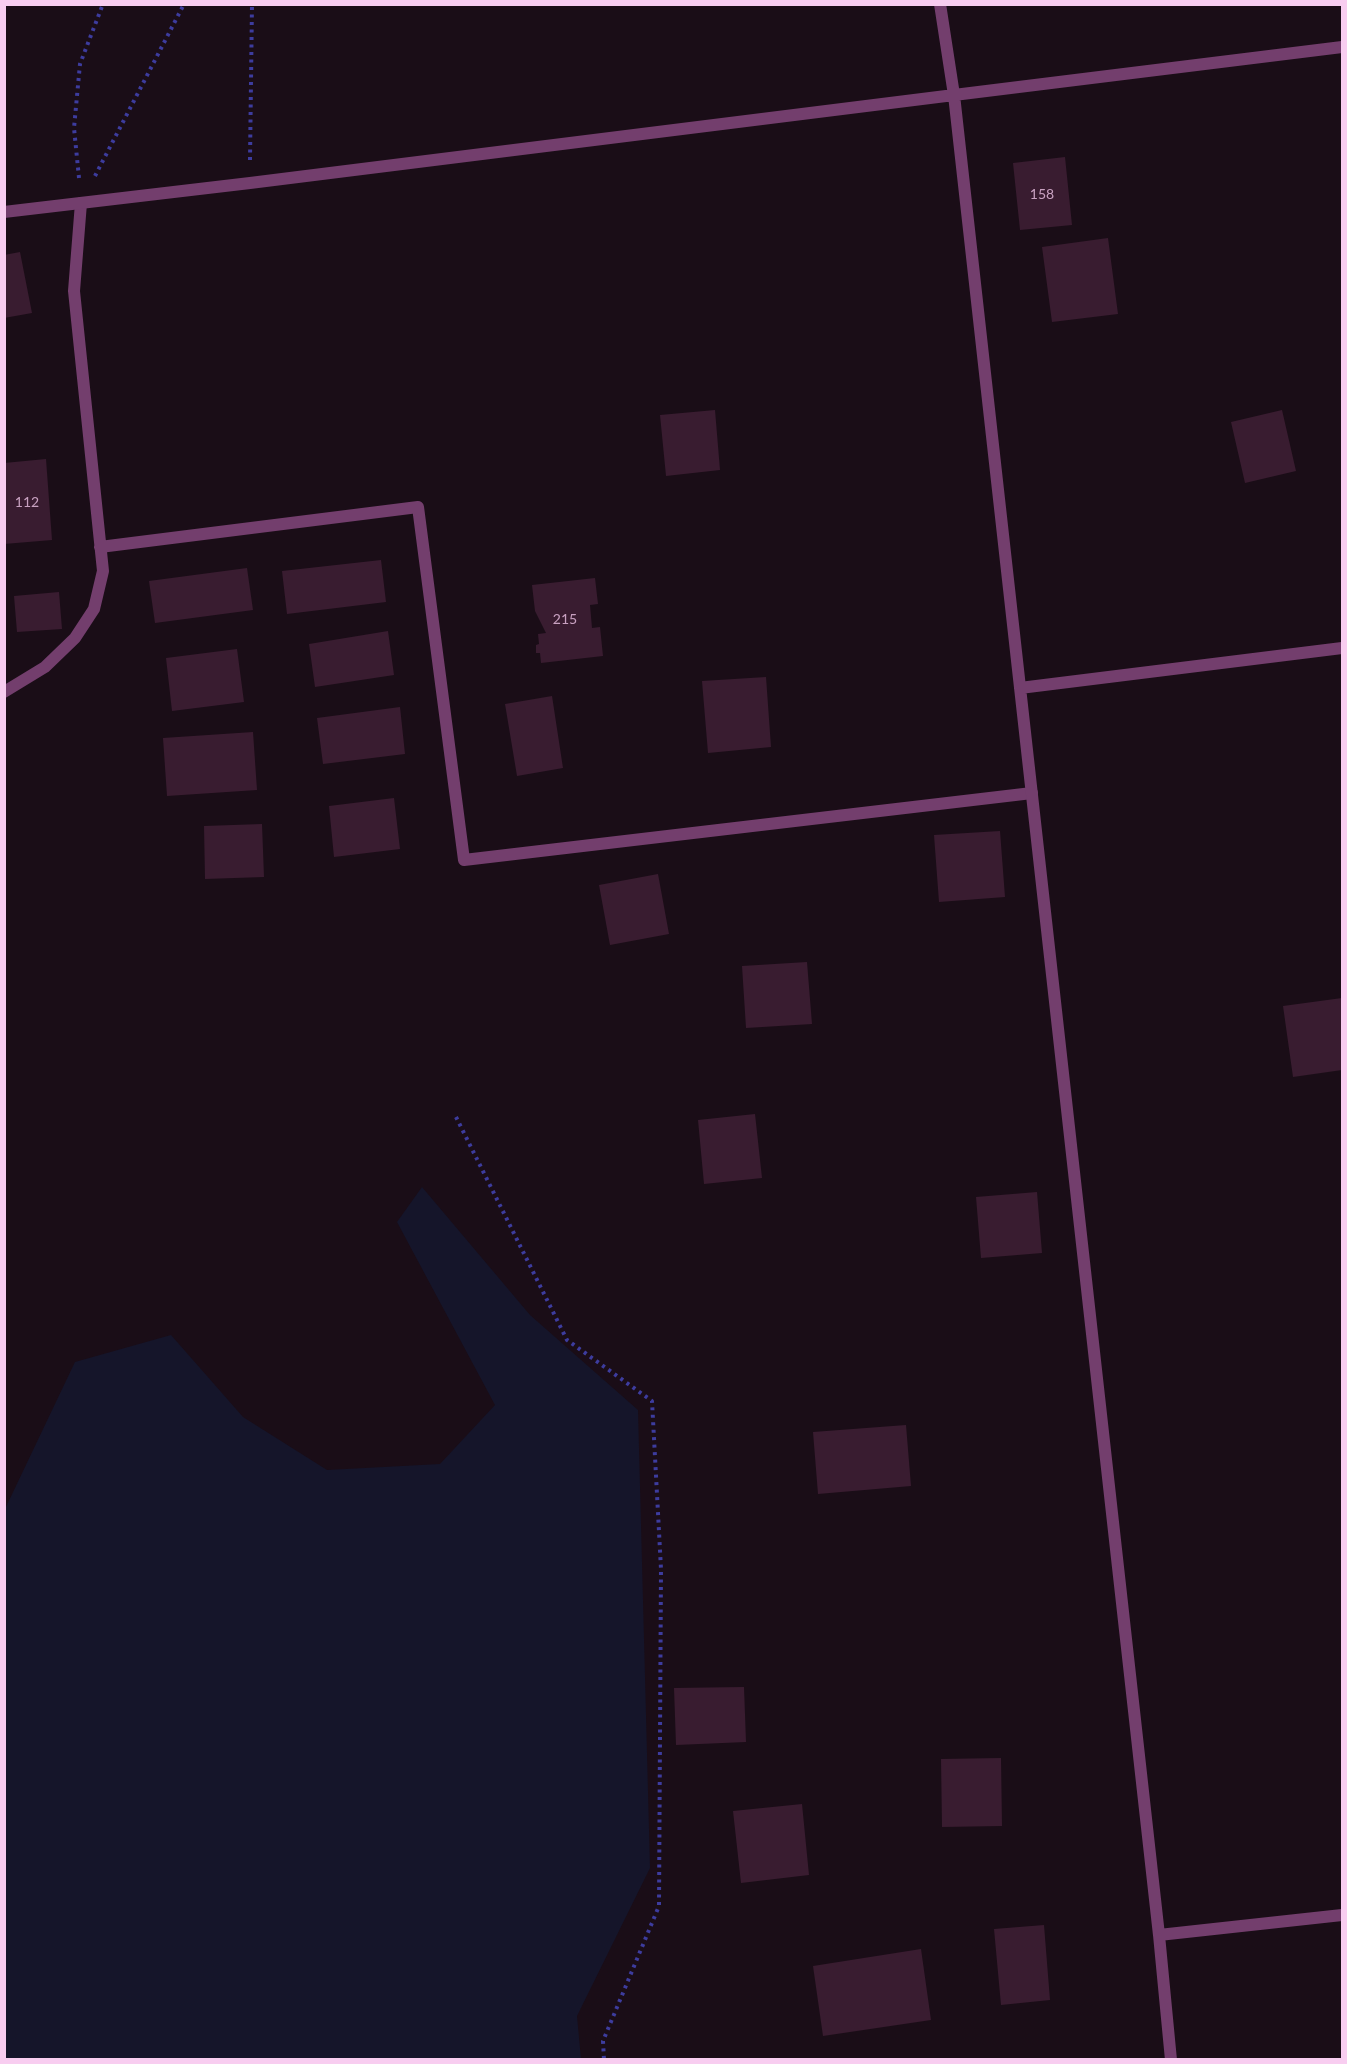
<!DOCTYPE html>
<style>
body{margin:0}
#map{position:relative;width:1347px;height:2064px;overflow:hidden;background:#1a0d17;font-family:Lato,sans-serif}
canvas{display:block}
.frame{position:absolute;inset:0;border:6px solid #f8cdf0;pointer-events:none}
</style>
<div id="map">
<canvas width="1347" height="2064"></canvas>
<div class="frame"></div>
</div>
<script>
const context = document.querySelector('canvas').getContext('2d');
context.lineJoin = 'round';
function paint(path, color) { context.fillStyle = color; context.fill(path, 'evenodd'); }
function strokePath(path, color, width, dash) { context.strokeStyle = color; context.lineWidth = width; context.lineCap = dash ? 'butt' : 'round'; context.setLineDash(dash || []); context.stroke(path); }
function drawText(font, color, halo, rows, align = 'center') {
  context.font = font + ' Lato,sans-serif'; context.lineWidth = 4.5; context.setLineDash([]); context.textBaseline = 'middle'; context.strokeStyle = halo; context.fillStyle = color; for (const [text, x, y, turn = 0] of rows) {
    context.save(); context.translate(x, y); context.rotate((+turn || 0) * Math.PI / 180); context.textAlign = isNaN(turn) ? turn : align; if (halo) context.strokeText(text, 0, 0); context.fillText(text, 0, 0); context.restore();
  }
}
const green = new Path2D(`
 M 422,1187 L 530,1315 L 638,1410 L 650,1868 L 577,2016 L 581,2059 L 5,2059 L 5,1509 L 75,1362 L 171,1335 L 243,1417 L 327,1470 L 440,1464 L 495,1405 L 397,1222 Z`);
const building = new Path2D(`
 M 1065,157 L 1072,225 L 1020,230 L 1013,163 Z
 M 1108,238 L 1118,314 L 1052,322 L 1042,247 Z
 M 20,252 L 32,313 L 4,318 L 4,255 Z
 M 715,410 L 720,470 L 666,476 L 660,415 Z
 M 1282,410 L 1296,471 L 1245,483 L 1231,422 Z
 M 46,459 L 52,540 L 4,544 L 4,463 Z
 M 381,560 L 386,602 L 287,614 L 282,571 Z
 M 247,568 L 253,610 L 155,623 L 149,581 Z
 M 595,578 L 598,604 L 590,605 L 592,628 L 600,627 L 603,656 L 541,663 L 540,653 L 536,653 L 536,645 L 539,644 L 538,634 L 546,633 L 535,611 L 532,585 Z
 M 59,592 L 62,629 L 17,632 L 14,596 Z
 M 388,631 L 394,675 L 315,687 L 309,644 Z
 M 237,649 L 244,702 L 172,711 L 166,658 Z
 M 766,677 L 771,747 L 708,753 L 702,681 Z
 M 552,696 L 563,768 L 517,776 L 505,704 Z
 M 400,707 L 405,754 L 323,764 L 317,718 Z
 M 253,732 L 257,790 L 167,796 L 163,738 Z
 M 394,798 L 400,849 L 334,857 L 329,806 Z
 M 262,824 L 264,877 L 205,879 L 204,826 Z
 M 1000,831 L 1005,897 L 939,902 L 934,835 Z
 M 658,874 L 669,934 L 610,945 L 599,885 Z
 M 807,962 L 812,1024 L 746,1028 L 742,966 Z
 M 1342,998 L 1342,1070 L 1293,1077 L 1283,1006 Z
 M 755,1114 L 762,1178 L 704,1184 L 698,1120 Z
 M 1037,1192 L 1042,1253 L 981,1258 L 976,1197 Z
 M 906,1425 L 911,1486 L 818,1494 L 813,1432 Z
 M 744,1687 L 746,1742 L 676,1745 L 674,1688 Z
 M 1001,1758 L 1002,1826 L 942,1827 L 941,1759 Z
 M 802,1804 L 809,1875 L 741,1883 L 733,1811 Z
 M 1044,1925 L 1050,2000 L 1001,2005 L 994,1929 Z
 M 921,1949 L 931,2020 L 823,2036 L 813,1966 Z`);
const path = new Path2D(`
 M 250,160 L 252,4
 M 95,176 L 184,4
 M 79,178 L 74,128 L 80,64 L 103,4
 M 456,1117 L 567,1340 L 652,1401 L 661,1569 L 659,1906 L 603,2041 L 604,2060`);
const service = new Path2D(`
 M 100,547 L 418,507 L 464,860 L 1032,793
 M 4,692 L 45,667 L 75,638 L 94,609 L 103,571 L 74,291 L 81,203`);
const minor = new Path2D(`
 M 940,4 L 954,95 L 1342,47
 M 4,212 L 250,183 L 954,95 L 1159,1935 L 1342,1915
 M 1020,688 L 1342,648
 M 1159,1935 L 1171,2060`);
const numberNames = [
 ["158",1042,194],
 ["112",27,502],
 ["215",565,619]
];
paint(green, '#15152a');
paint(building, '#391c30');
strokePath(path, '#3d3c9e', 4, [3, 4.5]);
strokePath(service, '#733e6d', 12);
strokePath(minor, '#733e6d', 12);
drawText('14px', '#c8a1c0', null, numberNames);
</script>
